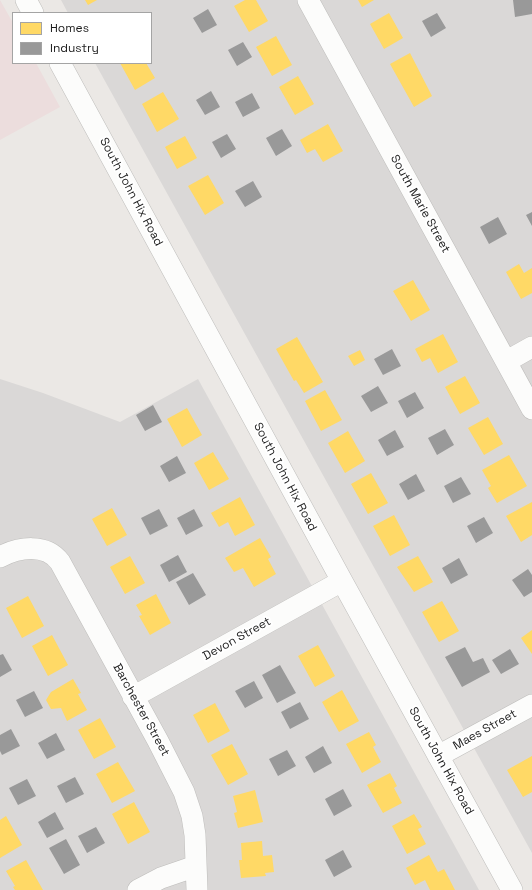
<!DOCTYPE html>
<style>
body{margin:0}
#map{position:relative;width:532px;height:890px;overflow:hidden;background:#ebe8e5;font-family:"Space Grotesk",sans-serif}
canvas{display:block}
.legend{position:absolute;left:12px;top:12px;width:140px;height:52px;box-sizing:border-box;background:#fff;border:1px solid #a4a4a4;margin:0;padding:5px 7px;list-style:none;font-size:12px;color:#1c1c1c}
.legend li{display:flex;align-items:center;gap:8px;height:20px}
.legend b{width:20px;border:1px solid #a4a4a4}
</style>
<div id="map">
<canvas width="532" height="890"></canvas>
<ul class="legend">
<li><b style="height:11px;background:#ffd966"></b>Homes</li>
<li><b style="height:11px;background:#999"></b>Industry</li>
</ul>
</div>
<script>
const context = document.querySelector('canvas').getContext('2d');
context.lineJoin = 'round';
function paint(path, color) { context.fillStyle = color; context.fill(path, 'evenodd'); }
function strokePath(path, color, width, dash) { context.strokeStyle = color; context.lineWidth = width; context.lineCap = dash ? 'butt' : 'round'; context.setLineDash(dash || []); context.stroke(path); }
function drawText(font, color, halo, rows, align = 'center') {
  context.font = font + ' "Space Grotesk",sans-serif'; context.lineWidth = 4; context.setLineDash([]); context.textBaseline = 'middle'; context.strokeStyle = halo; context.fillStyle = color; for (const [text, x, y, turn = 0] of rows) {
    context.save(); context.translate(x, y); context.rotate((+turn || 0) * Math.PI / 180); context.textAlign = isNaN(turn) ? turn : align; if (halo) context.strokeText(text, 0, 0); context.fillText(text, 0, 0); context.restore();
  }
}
const residential = new Path2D(`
 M 61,0 L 532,0 L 532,853 L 95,63 L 151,63 L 151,13 L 68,13 Z
 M 0,379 L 43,393 L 120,422 L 198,379 L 479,890 L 0,890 Z`);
const commercial = new Path2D(`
 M 0,0 L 13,23 L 13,63 L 36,63 L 60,107 L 0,140 Z`);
const homes = new Path2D(`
 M 85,0 L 97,0 L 88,5 Z
 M 245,0 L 256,0 L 268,21 L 249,32 L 234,6 Z
 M 358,0 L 374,0 L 362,7 Z
 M 389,13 L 403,38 L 384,49 L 370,24 Z
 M 276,36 L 292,65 L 272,76 L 256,47 Z
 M 410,53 L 432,96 L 414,107 L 390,64 Z
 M 120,63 L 146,63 L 155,78 L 135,90 Z
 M 298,76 L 314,104 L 295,115 L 279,87 Z
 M 163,92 L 179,119 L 157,132 L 142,104 Z
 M 328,124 L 343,151 L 323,162 L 315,149 L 307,153 L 300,140 Z
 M 185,136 L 197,158 L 177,169 L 165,147 Z
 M 208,175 L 224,203 L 205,215 L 188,186 Z
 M 519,264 L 524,273 L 532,268 L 532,293 L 521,299 L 506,272 Z
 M 413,280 L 430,310 L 411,321 L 393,291 Z
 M 443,334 L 458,362 L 438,373 L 430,358 L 422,362 L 415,349 Z
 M 297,337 L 323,382 L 304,393 L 296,380 L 294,381 L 276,349 Z
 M 360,350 L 365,360 L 354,366 L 348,356 Z
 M 465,376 L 480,403 L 460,414 L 445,387 Z
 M 325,390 L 342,420 L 321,431 L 305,401 Z
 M 187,408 L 202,435 L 182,447 L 167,419 Z
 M 488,417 L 503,444 L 484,455 L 468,428 Z
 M 348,431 L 365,461 L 345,473 L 328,443 Z
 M 213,452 L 229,479 L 209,490 L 194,463 Z
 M 509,455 L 527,486 L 497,503 L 488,488 L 491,486 L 482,470 Z
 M 371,473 L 388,503 L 368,514 L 351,484 Z
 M 240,497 L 255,525 L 235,536 L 228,522 L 219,527 L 211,513 Z
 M 532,502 L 532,535 L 521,542 L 506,516 Z
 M 112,508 L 127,535 L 107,546 L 92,519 Z
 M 394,515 L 410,545 L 390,556 L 373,526 Z
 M 260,538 L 271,557 L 268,559 L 276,574 L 254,587 L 243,568 L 234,572 L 225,558 Z
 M 130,556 L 145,583 L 125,594 L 110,567 Z
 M 418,556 L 433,582 L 414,592 L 397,567 Z
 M 156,594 L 171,623 L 150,635 L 139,616 L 142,615 L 136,605 Z
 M 28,596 L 44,626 L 22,638 L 6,608 Z
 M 442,601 L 459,631 L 439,642 L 422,612 Z
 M 532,630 L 532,654 L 521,638 Z
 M 52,635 L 68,665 L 48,676 L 32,646 Z
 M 318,645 L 335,676 L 315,687 L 298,656 Z
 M 73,679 L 81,693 L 78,694 L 87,710 L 67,721 L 61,708 L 51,709 L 46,700 L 51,692 Z
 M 342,690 L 359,721 L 339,732 L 322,702 Z
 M 215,703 L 230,731 L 208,743 L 193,715 Z
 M 100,718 L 116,747 L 94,759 L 78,730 Z
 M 369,732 L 376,745 L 373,747 L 381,762 L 362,773 L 346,744 Z
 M 232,744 L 248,774 L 228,785 L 211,755 Z
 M 532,756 L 532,792 L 523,797 L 507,770 Z
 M 118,762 L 135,791 L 112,803 L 96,774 Z
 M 390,773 L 397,786 L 394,788 L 402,803 L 383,813 L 367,785 Z
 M 255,790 L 263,822 L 238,828 L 234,813 L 237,812 L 233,796 Z
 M 134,802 L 150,832 L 128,844 L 112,814 Z
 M 414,814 L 422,827 L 418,829 L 426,844 L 407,854 L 392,826 Z
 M 6,816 L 22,845 L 0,858 L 0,820 Z
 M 262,841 L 263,856 L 272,855 L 274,872 L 265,873 L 266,876 L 241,878 L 239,860 L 242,860 L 241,843 Z
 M 429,855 L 438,872 L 444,869 L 455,890 L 430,890 L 425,880 L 415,885 L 406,868 Z
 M 26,860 L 43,890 L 15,890 L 13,887 L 15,886 L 6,871 Z`);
const industry = new Path2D(`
 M 513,0 L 532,0 L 532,14 L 515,17 Z
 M 208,9 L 217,25 L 202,33 L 193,18 Z
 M 437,13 L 446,28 L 431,37 L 422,21 Z
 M 243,42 L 252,57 L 237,66 L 228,50 Z
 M 211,91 L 220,107 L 205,115 L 196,100 Z
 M 252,93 L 260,108 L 243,117 L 235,102 Z
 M 282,129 L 292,146 L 276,156 L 266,138 Z
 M 227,134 L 236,149 L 221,158 L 212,142 Z
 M 253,181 L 262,197 L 245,207 L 235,191 Z
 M 532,212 L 532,226 L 526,215 Z
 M 498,217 L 507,234 L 489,244 L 480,227 Z
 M 392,349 L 401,366 L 383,375 L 374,359 Z
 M 378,386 L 388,403 L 371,412 L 361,396 Z
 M 415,392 L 424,408 L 407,418 L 398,401 Z
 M 153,405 L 162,422 L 145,431 L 136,415 Z
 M 445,429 L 454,445 L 437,455 L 428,438 Z
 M 395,430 L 404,447 L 387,456 L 378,440 Z
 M 177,456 L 186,473 L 169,482 L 160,466 Z
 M 416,474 L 425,491 L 408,500 L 399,484 Z
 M 461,477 L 471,494 L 453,503 L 444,486 Z
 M 159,509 L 168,526 L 150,535 L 141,518 Z
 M 194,509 L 203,526 L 186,535 L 177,518 Z
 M 484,517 L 493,533 L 476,543 L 467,526 Z
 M 178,555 L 187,572 L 169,582 L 160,565 Z
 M 459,558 L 468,575 L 451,584 L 442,568 Z
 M 528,569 L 532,575 L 532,592 L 524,597 L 512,580 Z
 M 193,573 L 206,595 L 189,605 L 176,582 Z
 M 465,647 L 473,662 L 483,658 L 490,672 L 462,687 L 445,657 Z
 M 510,649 L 519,664 L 501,674 L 492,660 Z
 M 3,654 L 12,670 L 0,677 L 0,655 Z
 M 280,665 L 296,693 L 277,703 L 262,675 Z
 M 254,681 L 263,698 L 245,708 L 235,691 Z
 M 34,691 L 43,708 L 25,717 L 16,700 Z
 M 300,702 L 309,719 L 290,729 L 281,712 Z
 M 11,729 L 20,746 L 2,755 L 0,751 L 0,735 Z
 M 56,733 L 65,750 L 47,759 L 38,743 Z
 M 323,746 L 332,763 L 314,773 L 305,757 Z
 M 287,750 L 296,766 L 278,776 L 269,759 Z
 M 75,777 L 84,794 L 66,803 L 57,786 Z
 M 27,779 L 36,796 L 18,805 L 9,788 Z
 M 343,789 L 352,806 L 334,816 L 325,799 Z
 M 55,812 L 64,829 L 47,838 L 38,822 Z
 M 96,827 L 105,843 L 87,853 L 78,836 Z
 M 66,839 L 80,865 L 64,874 L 49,848 Z
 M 343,850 L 352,867 L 334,877 L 325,860 Z`);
const minor = new Path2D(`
 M 26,0 L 33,13
 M 308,0 L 532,409
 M 60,63 L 342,581 L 512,890
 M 507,361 L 532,347
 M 0,557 C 19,547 46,543 60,562 L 158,741 L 184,792 L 192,816 L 195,835 L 197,890
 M 133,697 L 342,581
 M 438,756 L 532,705
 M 138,890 L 161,878 L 196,866`);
const streetNames = [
 ["South John Hix Road",131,192,62],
 ["South Marie Street",420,204,61],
 ["South John Hix Road",285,477,62],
 ["Devon Street",237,639,-29],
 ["Barchester Street",141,710,61],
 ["Maes Street",485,730,-29],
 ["South John Hix Road",441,761,61]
];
paint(residential, '#dad8d7');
paint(commercial, '#ecdddd');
paint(homes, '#ffd966');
paint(industry, '#999');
strokePath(minor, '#bebdbb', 22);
strokePath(minor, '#fcfcfb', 21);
drawText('12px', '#1c1c1c', '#fff', streetNames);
</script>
